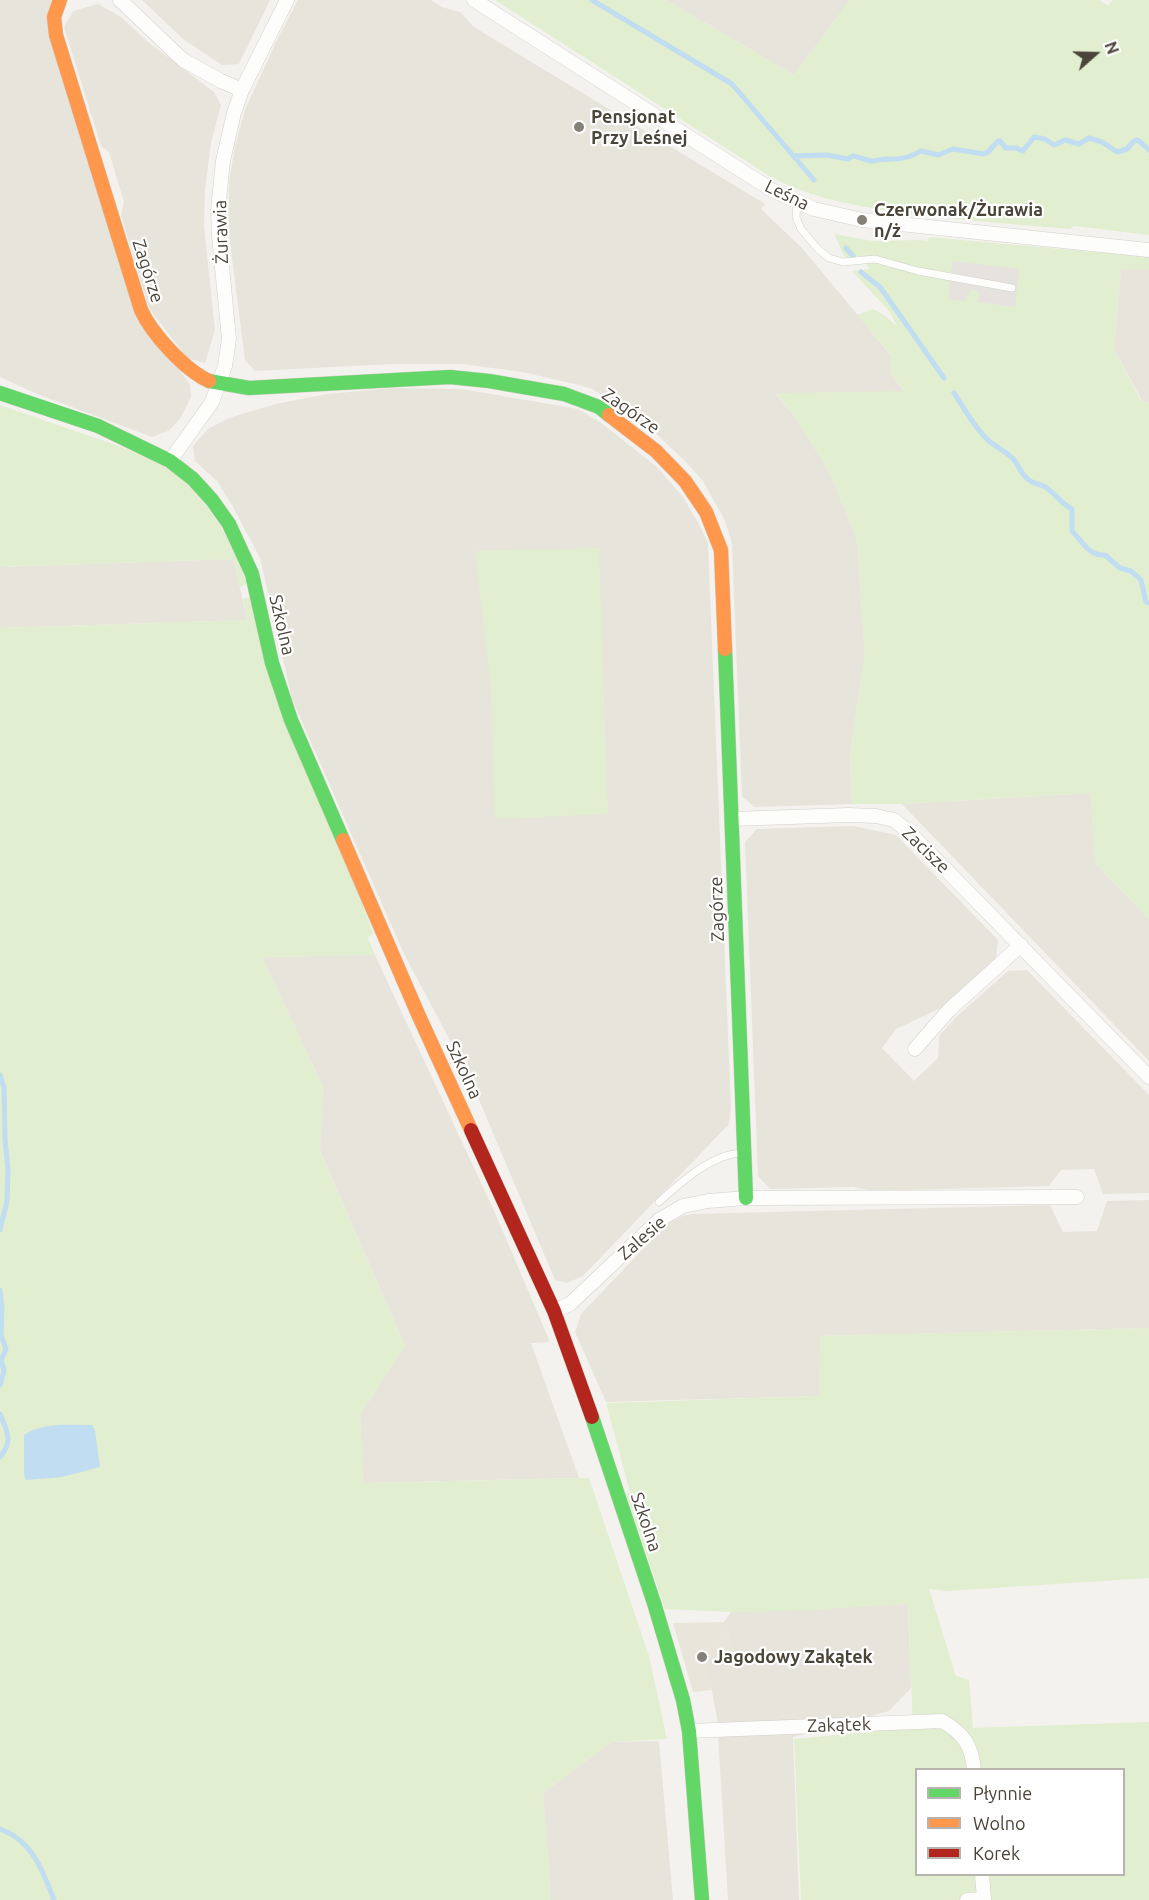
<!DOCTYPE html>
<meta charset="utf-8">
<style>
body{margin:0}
#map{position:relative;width:1149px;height:1900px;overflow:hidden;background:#f4f2ee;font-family:Ubuntu,sans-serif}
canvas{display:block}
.legend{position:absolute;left:915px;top:1768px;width:210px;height:108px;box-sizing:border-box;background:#fff;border:2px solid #b7b4b0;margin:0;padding:8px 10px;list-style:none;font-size:18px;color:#4b4439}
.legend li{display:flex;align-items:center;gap:12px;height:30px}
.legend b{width:30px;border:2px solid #b7b4b0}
.north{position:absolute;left:1065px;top:24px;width:60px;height:60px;-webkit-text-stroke:4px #fff;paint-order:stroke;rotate:70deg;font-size:16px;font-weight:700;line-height:24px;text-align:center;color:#4b4439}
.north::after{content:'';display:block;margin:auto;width:21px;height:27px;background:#4b4439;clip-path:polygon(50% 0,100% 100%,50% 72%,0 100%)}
</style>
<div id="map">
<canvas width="1149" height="1900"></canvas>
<ul class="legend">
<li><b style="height:8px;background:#63d668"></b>Płynnie</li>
<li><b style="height:8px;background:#ff974d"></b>Wolno</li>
<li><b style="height:8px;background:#b3261e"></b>Korek</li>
</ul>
<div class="north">N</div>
</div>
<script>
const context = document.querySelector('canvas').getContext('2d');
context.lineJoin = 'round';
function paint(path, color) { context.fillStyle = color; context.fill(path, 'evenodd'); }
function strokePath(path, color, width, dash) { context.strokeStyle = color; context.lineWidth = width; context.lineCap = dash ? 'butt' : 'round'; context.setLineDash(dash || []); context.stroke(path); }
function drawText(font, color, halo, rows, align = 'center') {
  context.font = font + ' Ubuntu,sans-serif'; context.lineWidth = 4.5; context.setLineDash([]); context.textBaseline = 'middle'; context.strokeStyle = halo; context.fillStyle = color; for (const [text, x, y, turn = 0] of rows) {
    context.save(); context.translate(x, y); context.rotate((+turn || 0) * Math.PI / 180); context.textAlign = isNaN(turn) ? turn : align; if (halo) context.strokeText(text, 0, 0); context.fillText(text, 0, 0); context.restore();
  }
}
const residential = new Path2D(`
 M 0,0 L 51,0 L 156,339 L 190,384 L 191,397 L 180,419 L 168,431 L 152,437 L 37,394 L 0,377 Z
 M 142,0 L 270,0 L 239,64 L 222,65 L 183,39 Z
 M 298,0 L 431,0 L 442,7 L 460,12 L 474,27 L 765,204 L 761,209 L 802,248 L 890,354 L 890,373 L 905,392 L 776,394 L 794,416 L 829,471 L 857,539 L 865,654 L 850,754 L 852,804 L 754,807 L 742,796 L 732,543 L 725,521 L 703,481 L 685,461 L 650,428 L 617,404 L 592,389 L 579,385 L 522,372 L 462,364 L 391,364 L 255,371 L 245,360 L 228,227 L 229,183 L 235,146 L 245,110 L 277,40 Z
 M 666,0 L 850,0 L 794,75 Z
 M 98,4 L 121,17 L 148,42 L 214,92 L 221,105 L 211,143 L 205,190 L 204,226 L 215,330 L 205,363 L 187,358 L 149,308 L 121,215 L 124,202 L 109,152 L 101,146 L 64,27 L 73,11 Z
 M 1121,269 L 1149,269 L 1149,403 L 1142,401 L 1114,349 Z
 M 393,388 L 462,389 L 578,409 L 600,422 L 657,467 L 683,497 L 699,524 L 708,543 L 731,1109 L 729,1124 L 583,1276 L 567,1283 L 555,1280 L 469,1076 L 404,954 L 292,699 L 260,558 L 232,505 L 217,481 L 195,461 L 193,446 L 208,429 L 229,418 L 276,404 L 327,394 Z
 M 234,559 L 247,620 L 0,628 L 0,567 Z
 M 1091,793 L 1095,863 L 1149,919 L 1149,1061 L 902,804 Z
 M 853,826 L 896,835 L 998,940 L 996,958 L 943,1007 L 896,1029 L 882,1048 L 914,1081 L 938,1058 L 939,1036 L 955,1018 L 1008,971 L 1027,970 L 1149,1095 L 1149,1193 L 1103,1194 L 1094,1169 L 1061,1170 L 1049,1186 L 874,1191 L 853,1187 L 770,1189 L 758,1176 L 745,842 L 757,829 Z
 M 375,955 L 495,1213 L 550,1342 L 531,1343 L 579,1478 L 363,1483 L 360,1415 L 405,1346 L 320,1151 L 323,1087 L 262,957 Z
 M 1149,1200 L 1149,1328 L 821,1336 L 820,1396 L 606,1402 L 575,1332 L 581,1314 L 666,1225 L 682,1216 L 693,1214 L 1050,1205 L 1063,1232 L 1097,1231 L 1107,1201 Z
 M 908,1604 L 911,1688 L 889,1711 L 793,1737 L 799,1900 L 728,1900 L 717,1718 L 707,1665 L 733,1649 L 724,1622 L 731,1612 Z
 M 659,1741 L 673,1900 L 551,1900 L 543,1793 L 611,1742 Z`);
const education = new Path2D(`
 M 724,1622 L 733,1649 L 708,1665 L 712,1690 L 693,1692 L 673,1623 Z`);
const green = new Path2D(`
 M 495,0 L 666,0 L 794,75 L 850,0 L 1099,0 L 1108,6 L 1113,0 L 1149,0 L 1149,235 L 1074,226 L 1070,229 C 1021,225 972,221 923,215 C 868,208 817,202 768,175 Z
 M 834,234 L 873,241 L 919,240 L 928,241 L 929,237 L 1149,257 L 1149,269 L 1121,269 L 1114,349 L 1141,401 L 1149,403 L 1149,599 L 1146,602 L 1149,605 L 1149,919 L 1095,863 L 1090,793 L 902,804 L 852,804 L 850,754 L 865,654 L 857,539 L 829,471 L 794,416 L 776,393 L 905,391 L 890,373 L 890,353 L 857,315 L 873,309 L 884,315 L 897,326 L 889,311 L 852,271 L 870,269 L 860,256 L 848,258 L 844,256 Z
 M 0,405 C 29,415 58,425 87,435 C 117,445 149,456 175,474 C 211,502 232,542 247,584 L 240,587 L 234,559 L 0,567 Z
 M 599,548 L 608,814 L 495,819 L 491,690 L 475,551 Z
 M 249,597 L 373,933 L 368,938 L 375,955 L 262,957 L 323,1087 L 320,1152 L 405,1346 L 360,1415 L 363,1483 L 589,1478 L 649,1656 L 667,1739 L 611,1742 L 543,1793 L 551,1900 L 0,1900 L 0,628 L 247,620 L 243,599 Z
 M 1149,1328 L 1149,1578 L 947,1591 L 929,1589 L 956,1676 L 969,1680 L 973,1728 L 1149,1722 L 1149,1900 L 801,1900 L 794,1739 L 913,1728 L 908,1604 L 794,1611 L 731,1612 L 665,1609 L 626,1494 L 630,1492 L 606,1403 L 819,1396 L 820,1336 ZM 916,1770 L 1124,1770 L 1124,1874 L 916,1874 Z`);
const parking = new Path2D(`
 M 953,261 L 1019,269 L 1015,307 L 978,302 L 979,293 L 973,289 L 967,294 L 966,301 L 948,299 Z`);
const water = new Path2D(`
 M 92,1425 L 95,1431 L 100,1467 L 62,1477 L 26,1480 L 24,1474 L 24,1435 C 43,1422 70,1425 92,1425 Z`);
const stream = new Path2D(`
 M 592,0 L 732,84 L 814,180
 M 793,156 L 826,155 L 848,159 L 853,156 C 859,157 866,160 872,161 C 877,161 882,159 886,159 C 899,160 910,158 921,151 L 938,155 L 953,149 L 984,154 L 988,152 L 998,141 L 1000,141 L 1006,148 L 1016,148 L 1023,151 L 1034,137 L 1045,139 L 1054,145 L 1065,140 L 1079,144 L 1089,138 L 1102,142 L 1117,152 L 1127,149 L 1134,141 L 1138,140 L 1149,150
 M 846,248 L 853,256
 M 861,272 L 880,287 L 944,378
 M 954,393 C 964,408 975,429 989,441 C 997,448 1008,452 1015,461 C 1020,468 1023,478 1032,482 C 1038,485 1043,484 1048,489 C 1059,497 1060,503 1072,509 L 1072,531 C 1082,541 1089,556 1105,555 L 1120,568 L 1131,571 L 1141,580 L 1146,602 L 1149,603
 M 0,1075 L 4,1087 L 5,1139 L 8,1170 L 7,1201 L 0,1230
 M 0,1290 L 2,1309 L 1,1335 L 6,1349 L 1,1360 L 4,1371 L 0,1385
 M 0,1414 C 7,1432 14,1440 0,1457
 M 0,1829 C 32,1840 43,1871 54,1900`);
const lane = new Path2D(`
 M 797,202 L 796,217 L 801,229 L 818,249 L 829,258 L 843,262 L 875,259 L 918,271 L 1012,288
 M 659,1202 C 681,1182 712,1154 742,1153`);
const street = new Path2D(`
 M 120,0 L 183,60 L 221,81 L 242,90
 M 474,0 L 772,190 L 814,209 L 862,220 L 1149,250
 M 170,461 L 212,402 L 225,366 L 229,339 L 219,236 L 218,210 L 223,161 L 234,113 L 242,90 L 287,0
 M 732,819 L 849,815 L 876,816 L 894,820 L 909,832 L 1149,1077
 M 915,1049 L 948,1011 L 1021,945
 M 554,1311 L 570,1304 L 659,1220 L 683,1206 L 708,1201 L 746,1198 L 1077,1197
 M 689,1731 L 942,1721 C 963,1733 972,1745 974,1770
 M 967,1900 L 984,1899 L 982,1874`);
const fast = new Path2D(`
 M 209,381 L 249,388 L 450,377 L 489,381 L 564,394 L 599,407 L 609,415
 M 0,393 L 98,426 L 170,461 L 193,479 L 212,500 L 229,524 L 252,574 L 272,663 L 291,720 L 343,840
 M 725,649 L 746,1198
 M 592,1417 L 654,1603 L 683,1700 L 689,1731 L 702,1900`);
const slow = new Path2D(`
 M 60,0 L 54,17 L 56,35 L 141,310 C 152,334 185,370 209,381
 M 609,415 L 656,451 L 685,481 L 706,512 L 721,550 L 725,649
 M 343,840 L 418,1014 L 471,1130`);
const jam = new Path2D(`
 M 471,1130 L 554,1311 L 592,1417`);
const markers = [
 [579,127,6,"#868178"],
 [862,220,6,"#868178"],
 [702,1657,6,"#868178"]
];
const poiNames = [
 ["Pensjonat",591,117],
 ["Przy Leśnej",591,138],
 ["Czerwonak/Żurawia",874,210],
 ["n/ż",874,231],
 ["Jagodowy Zakątek",714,1657]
];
const streetNames = [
 ["Leśna",787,195,26],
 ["Żurawia",221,232,-92],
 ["Zagórze",148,271,72],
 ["Zagórze",631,411,35],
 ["Szkolna",282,625,77],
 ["Zacisze",926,850,44],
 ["Zagórze",717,909,-92],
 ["Szkolna",464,1070,65],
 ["Zalesie",642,1238,-41],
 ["Szkolna",646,1522,71],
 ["Zakątek",839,1725,-2]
];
paint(residential, '#e7e4dc');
paint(education, '#eae5da');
paint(green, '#e1eecf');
paint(parking, '#e6e3df');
paint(water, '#c0ddf1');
strokePath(stream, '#c0ddf1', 5);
strokePath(lane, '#d2d0cb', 8);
strokePath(street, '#d2d0cb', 15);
strokePath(fast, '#d3cfc5', 15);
strokePath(slow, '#d3cfc5', 15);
strokePath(jam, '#d3cfc5', 15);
strokePath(lane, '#fdfdfc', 7);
strokePath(street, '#fdfdfc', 14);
strokePath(fast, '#63d668', 14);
strokePath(slow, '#ff974d', 14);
strokePath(jam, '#b3261e', 14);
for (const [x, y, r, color] of markers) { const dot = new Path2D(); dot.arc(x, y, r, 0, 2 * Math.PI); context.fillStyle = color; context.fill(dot); strokePath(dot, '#fff', 2); }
drawText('bold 18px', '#4b4439', '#fff', poiNames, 'left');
drawText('18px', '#4b4439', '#fff', streetNames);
</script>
